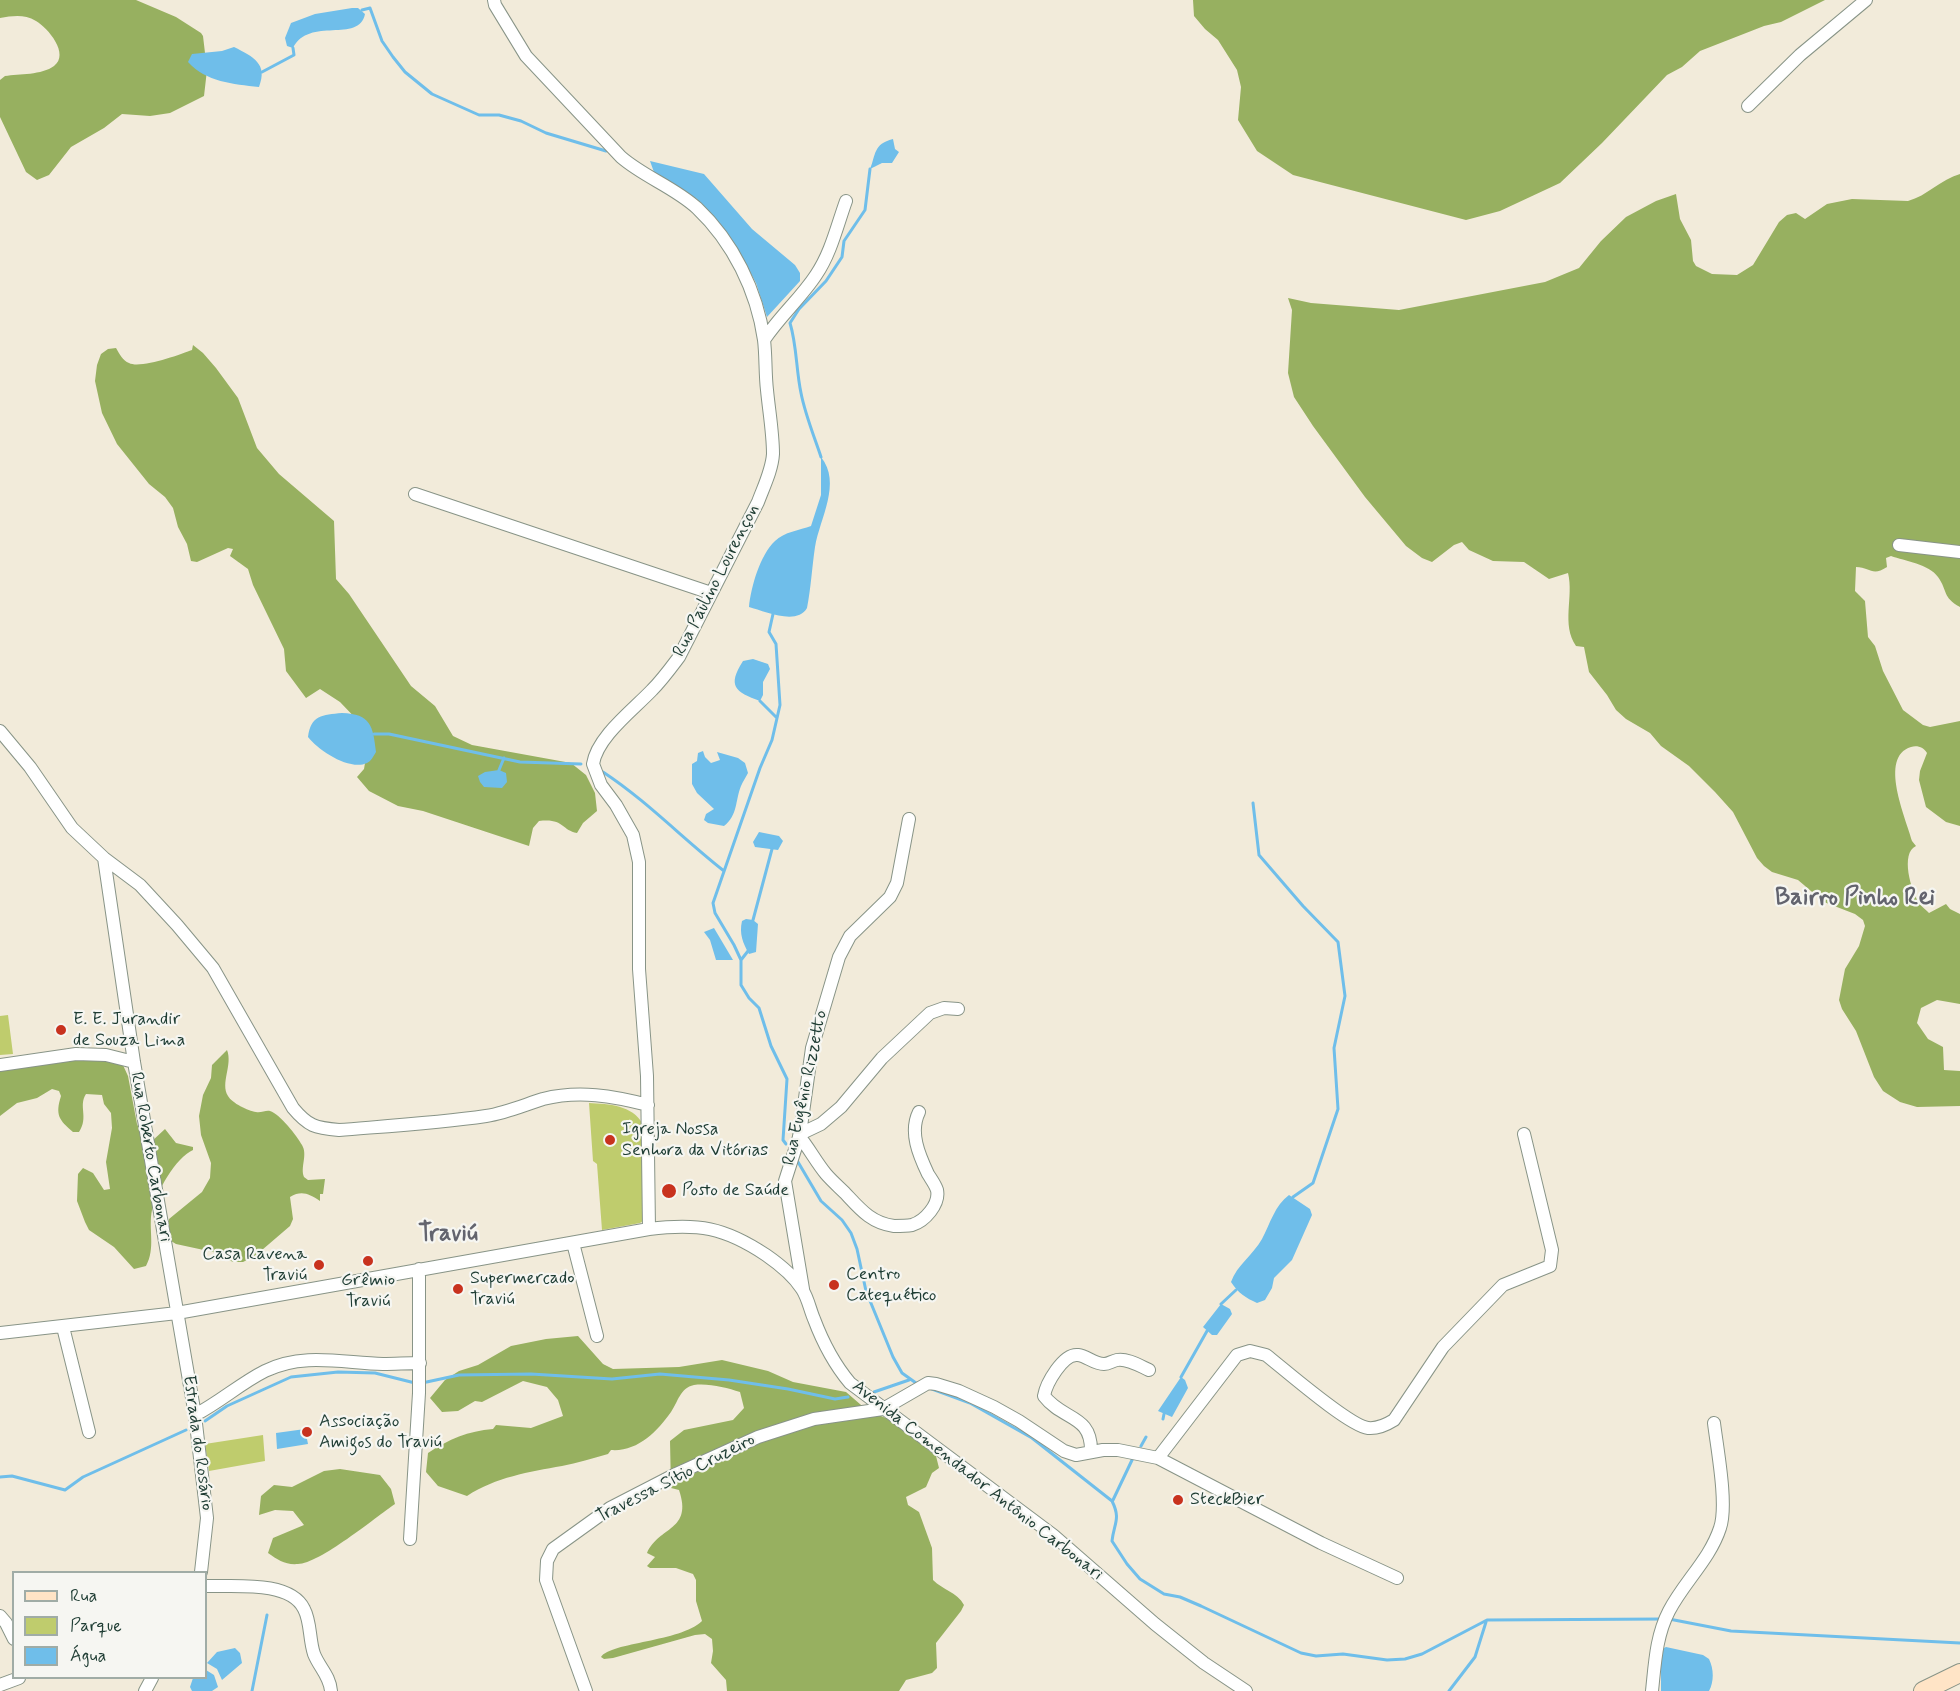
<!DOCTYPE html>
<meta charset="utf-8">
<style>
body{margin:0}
#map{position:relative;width:1960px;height:1691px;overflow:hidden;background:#f2ebda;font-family:Mynerve,sans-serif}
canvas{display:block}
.legend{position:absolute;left:12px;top:1571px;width:195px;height:108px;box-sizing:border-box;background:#f6f6f2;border:2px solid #a0aca6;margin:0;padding:8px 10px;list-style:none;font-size:18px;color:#1f3d34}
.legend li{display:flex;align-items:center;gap:12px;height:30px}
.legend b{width:30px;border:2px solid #a0aca6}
</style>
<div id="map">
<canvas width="1960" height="1691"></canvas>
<ul class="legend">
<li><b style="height:8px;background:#ffe4c6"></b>Rua</li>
<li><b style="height:16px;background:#bfcc6d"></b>Parque</li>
<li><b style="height:16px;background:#6fbeea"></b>Água</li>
</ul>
</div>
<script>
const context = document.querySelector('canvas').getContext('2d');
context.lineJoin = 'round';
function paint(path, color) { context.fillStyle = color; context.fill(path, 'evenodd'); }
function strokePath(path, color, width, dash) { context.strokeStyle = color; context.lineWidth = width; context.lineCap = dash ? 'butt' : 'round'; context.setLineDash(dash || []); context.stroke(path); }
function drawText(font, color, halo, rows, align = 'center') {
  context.font = font + ' Mynerve,sans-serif'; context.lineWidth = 4.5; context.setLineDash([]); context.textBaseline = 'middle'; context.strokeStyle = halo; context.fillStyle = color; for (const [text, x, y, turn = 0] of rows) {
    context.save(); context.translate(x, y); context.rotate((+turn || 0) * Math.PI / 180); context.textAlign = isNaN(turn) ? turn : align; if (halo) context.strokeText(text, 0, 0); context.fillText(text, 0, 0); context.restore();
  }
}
const green = new Path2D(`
 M 8,1015 L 13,1054 L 0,1055 L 0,1016 Z
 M 589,1103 C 609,1104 632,1105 643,1124 L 643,1221 L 640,1223 L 602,1230 L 597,1164 L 593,1161 Z
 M 263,1435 L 265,1461 L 209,1471 L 205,1444 Z`);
const forest = new Path2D(`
 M 0,0 L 136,0 L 176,17 L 201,33 L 203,36 L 207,70 L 204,96 L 170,113 L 150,116 L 122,114 L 104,128 L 71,147 L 49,175 L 37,180 L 26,172 L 0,117 L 0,80 L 5,76 C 19,74 42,75 54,66 C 70,54 48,28 36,21 C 24,14 13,16 0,18 Z
 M 1193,0 L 1825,0 L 1781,22 L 1764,26 L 1700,51 L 1682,67 L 1667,75 L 1602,143 L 1560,183 L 1500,211 L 1466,220 L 1293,175 L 1257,151 L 1238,120 L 1241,87 L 1237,70 L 1218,40 L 1205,29 L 1194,16 Z
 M 1960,174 L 1960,607 C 1942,597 1948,591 1938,577 C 1929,564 1905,561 1891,556 L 1886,558 L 1887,567 C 1872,577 1870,567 1856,567 L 1855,591 L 1865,601 L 1868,637 L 1875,646 L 1883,671 L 1903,710 L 1923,725 L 1930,727 L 1960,721 L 1960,826 L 1946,822 L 1926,807 L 1919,780 L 1920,771 L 1927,753 C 1924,748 1918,745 1911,747 C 1878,757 1906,818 1912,841 L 1916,846 C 1900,853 1911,891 1919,903 C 1921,906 1926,910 1929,913 L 1946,904 L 1950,909 L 1960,914 L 1960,1004 L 1937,1000 L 1921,1008 L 1917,1023 L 1928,1039 L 1943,1047 L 1944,1070 L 1960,1071 L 1960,1106 L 1917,1107 L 1900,1102 L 1883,1091 L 1874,1077 L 1856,1031 L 1842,1009 L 1839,1000 L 1845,969 L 1859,946 L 1865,926 L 1863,920 L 1855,914 L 1824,902 L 1798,880 L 1772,872 L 1764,866 L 1757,858 L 1733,812 L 1715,792 L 1689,766 L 1661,746 L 1650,733 L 1626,719 L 1616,710 L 1607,695 L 1589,672 L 1584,647 L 1576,646 C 1561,624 1574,597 1568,573 L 1549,579 L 1524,562 L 1493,561 L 1469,550 L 1462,542 L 1454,545 L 1432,562 L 1422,558 L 1406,546 L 1365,497 L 1313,426 L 1294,397 L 1288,373 L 1292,310 L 1288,298 L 1311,303 L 1399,310 L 1545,282 L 1579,268 L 1601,241 L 1626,217 L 1656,201 L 1676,194 L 1680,219 L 1691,240 L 1693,261 L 1696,266 L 1712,274 L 1737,275 L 1753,265 L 1779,222 L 1787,215 L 1796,213 L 1805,219 L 1827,204 L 1852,199 L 1908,201 C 1927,196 1941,179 1960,174 Z
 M 193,345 L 203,353 L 216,368 L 238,398 L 257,448 L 279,474 L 334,521 L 336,579 L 349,594 L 411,686 L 435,706 L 453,736 L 472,745 L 571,763 L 586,775 L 595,793 L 597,811 L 583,823 L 577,833 C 561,830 564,818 539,821 L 533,828 L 529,846 L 423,811 L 398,806 L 369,791 L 357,777 L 364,769 L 366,757 L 363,726 L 340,702 L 320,689 L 306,698 L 286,671 L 284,649 L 253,585 L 248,569 L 230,556 L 233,549 L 228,548 L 197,562 L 191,561 L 187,544 L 178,527 L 173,508 L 165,497 L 149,484 L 117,444 L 102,413 L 95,381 L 97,365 L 101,354 L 108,349 L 116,348 C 119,353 123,361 129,363 C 140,369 179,355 192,350 Z
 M 227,1050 C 233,1065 220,1083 228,1096 C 232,1103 248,1111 256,1112 C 261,1113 266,1110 270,1111 C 280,1114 297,1136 302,1145 C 308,1155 300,1167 304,1177 L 308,1180 L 325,1179 L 323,1194 L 320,1194 L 320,1201 C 309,1194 302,1190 290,1197 L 293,1219 L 290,1226 L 255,1256 L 243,1262 L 233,1262 L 213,1252 L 176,1244 L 171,1241 L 166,1231 L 169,1219 L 202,1192 L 210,1178 L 211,1163 L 201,1135 L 199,1116 L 203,1095 L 211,1078 L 212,1065 Z
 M 93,1051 L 122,1063 L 128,1076 L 137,1124 L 145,1142 L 151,1142 L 165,1129 L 176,1143 L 193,1147 L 193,1150 C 176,1157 156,1193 152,1210 C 148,1229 156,1248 146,1266 L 134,1269 L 114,1247 L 89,1230 L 85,1222 L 77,1201 L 78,1174 L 83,1168 L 93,1173 L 104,1190 L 110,1189 L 106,1162 L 112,1128 L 111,1113 L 104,1104 L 102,1095 L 86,1094 C 78,1106 89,1117 79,1132 L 73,1132 C 59,1120 55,1115 61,1096 L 59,1091 L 52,1089 L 37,1098 L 17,1103 L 0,1116 L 0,1060 Z
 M 578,1336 L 603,1364 L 613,1369 L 679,1367 L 722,1360 L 768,1371 L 793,1382 L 846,1392 L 868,1411 L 891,1420 L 936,1456 L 939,1468 L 932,1473 L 926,1487 L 906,1497 L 908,1505 L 919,1512 L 932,1548 L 933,1580 C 943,1590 957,1592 964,1605 L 961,1611 L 936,1643 L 937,1668 L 932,1673 L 906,1680 L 899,1691 L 727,1691 L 726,1680 L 711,1663 L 713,1651 L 712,1639 L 705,1634 L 695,1635 L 613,1658 L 604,1659 L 601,1657 C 611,1642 680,1642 702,1621 L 696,1601 L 696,1580 L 693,1574 L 676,1568 L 650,1568 L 647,1566 L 655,1557 L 647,1553 C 659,1526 693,1531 679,1490 L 671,1488 L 670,1441 L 684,1430 L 733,1420 L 744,1408 L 740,1392 C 727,1388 709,1383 694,1385 C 680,1388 678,1402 671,1412 C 657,1432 637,1452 611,1450 L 608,1454 C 593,1458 577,1463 562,1466 C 529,1472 496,1477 467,1496 L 438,1486 L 426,1472 L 428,1453 C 449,1439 468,1431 493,1429 L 496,1425 L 531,1428 L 563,1416 L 558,1400 L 547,1387 L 523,1381 L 482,1402 L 475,1401 L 458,1411 L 442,1412 L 430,1398 L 445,1380 L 459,1371 L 478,1365 L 511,1346 L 546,1339 Z
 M 340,1469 L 380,1475 L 391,1489 L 395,1504 C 376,1517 319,1564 298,1564 C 285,1565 278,1560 268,1553 L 273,1538 L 304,1525 L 293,1511 L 275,1510 L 259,1515 L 261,1496 L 274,1485 L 292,1487 L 324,1471 Z`);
const water = new Path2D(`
 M 352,8 L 358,8 L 365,14 C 359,44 309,16 293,48 L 287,46 L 285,38 L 291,23 L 315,14 Z
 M 234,47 C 254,57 268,64 259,87 C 233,84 206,82 188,62 L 192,54 L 222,51 Z
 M 893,139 L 895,149 L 899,152 L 892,163 L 882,163 L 870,169 C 876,155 873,144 893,139 Z
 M 650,161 L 704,174 L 752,229 L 795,265 L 800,273 L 800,281 L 767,317 L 756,283 L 741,255 L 697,199 L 655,175 Z
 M 821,457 C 842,483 820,518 815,547 C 812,567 811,588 807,608 C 797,626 764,611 749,607 C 751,587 760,555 775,541 C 784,532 800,530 811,526 L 821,495 Z
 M 753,659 L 768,664 L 770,669 L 763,682 L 763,695 L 760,701 C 735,692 727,686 743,661 Z
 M 342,713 C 371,714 373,726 376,752 C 373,757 371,761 367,763 C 350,771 319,751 308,737 C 311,715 322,715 342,713 Z
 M 703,751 L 705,757 L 711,763 L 720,760 L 717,752 L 738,758 L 745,763 L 748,773 C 746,777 743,781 741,786 C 735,801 738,815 724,826 L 708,823 L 704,820 L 706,814 L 714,809 L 697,793 L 692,784 L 692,764 L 697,761 L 698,753 Z
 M 499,770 L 506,773 L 507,782 L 502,788 L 484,787 L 480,782 L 478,776 L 485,772 Z
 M 759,832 L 779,836 L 783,841 L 778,850 L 755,847 L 753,842 Z
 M 746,919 L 753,920 L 758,924 L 756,952 L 749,954 C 743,943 739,934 742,921 Z
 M 714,928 L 733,960 L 716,960 L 710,940 L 704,932 Z
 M 1289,1195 L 1310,1209 L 1312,1215 L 1292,1260 L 1274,1278 L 1272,1288 L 1265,1300 L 1257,1303 C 1246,1298 1238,1293 1231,1282 C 1237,1265 1253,1255 1262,1239 C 1270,1224 1275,1205 1289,1195 Z
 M 1221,1304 L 1230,1309 L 1232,1314 L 1217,1335 L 1212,1335 L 1203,1327 Z
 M 1181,1377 L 1185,1380 L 1188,1388 L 1172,1417 L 1158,1411 Z
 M 305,1429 L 308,1444 L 277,1449 L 276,1433 Z
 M 1666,1647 L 1703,1655 L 1709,1659 C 1714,1669 1714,1682 1709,1691 L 1661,1691 L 1661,1654 L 1662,1649 Z
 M 235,1648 L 240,1653 L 242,1663 L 222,1680 L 217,1669 L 207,1663 L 217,1652 Z
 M 206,1670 L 214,1675 L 218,1687 L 212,1691 L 192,1691 L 190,1687 L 193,1678 L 206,1678 Z`);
const stream = new Path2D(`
 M 362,10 L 370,8 L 382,41 L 393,57 L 405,72 L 432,94 L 479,115 L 499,115 L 521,121 L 546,133 L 606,151
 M 262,72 L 294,55 L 293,48
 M 821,457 C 814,436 805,414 801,393 C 796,370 797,346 790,323 L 799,309 L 826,281 L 842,257 L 844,241 L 865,210 L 870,169
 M 773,614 L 769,632 L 776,644 L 780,705 L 772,740 L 760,768 L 713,903 L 715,913 L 734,945 L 741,960 L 741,985 L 749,998 L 759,1008 L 771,1046 L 787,1079 L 783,1140 L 786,1144
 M 760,701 L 777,718
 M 374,734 L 389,734 L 520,762 L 581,764
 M 499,770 L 504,758
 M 603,772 C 647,801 683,839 724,871
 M 1253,803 L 1259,855 L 1303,906 L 1338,942 L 1345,996 L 1334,1048 L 1338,1109 L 1313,1183 L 1293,1197
 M 753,920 L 772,849
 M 741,960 L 748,951
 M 798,1162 L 821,1201 L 842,1220 L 851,1233 L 857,1249 L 866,1291 L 893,1357 L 902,1373 L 916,1383
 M 1221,1304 L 1236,1290
 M 1181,1377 L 1207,1331
 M 422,1383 L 459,1375 L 531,1374 L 612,1379 L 660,1374 L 729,1380 L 788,1389 L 835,1399 L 848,1397
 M 932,1389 L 970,1403 L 1032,1438 L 1112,1501 C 1121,1519 1114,1523 1112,1541 L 1127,1564 L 1140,1579 L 1164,1594 L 1180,1597 L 1201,1606 L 1301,1653 L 1316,1656 L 1343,1654 L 1387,1660 L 1405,1659 L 1422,1654 L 1487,1620 L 1663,1619
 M 874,1392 L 909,1380
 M 1163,1419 L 1164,1414
 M 205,1421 L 227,1406 L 291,1377 L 338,1372 L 375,1373 L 415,1383
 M 1141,1446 L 1146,1437
 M 0,1477 L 12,1476 L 65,1490 L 83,1477 L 186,1430
 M 1113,1500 L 1133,1458
 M 1669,1619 L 1731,1631 L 1960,1643
 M 252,1691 L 267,1615
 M 1449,1691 L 1475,1657 L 1486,1622`);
const street = new Path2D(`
 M 494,0 L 495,5 L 526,56 L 621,157 C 644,177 674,187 697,208 C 733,242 757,291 764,340 C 766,356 765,373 767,390 C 769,411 773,433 773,454 C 772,470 764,486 758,502 L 679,657 C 670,669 662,680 652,690 C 633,710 597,737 593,764 L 601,785 L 616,805 L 633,835 L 639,862 L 639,969 L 647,1076 L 649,1229
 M 1748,106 L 1800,55 L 1866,0
 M 764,340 C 779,317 801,298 816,275 C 831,253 837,226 846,201
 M 415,494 L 711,593
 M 1899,545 L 1960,552
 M 0,731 L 30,767 L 72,828 L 104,858 L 140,885 L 177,925 L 213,968 L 293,1108 C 308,1126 315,1128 339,1130 C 388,1126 438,1123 486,1116 C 506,1113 524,1105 543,1099 C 579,1090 613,1096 648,1105
 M 104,858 L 134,1062 L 195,1415 L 207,1518 L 201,1572
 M 0,1065 L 76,1054 L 106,1055 L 134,1062
 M 800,1134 L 821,1124 L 841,1107 L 882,1058 L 930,1013 L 944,1008 L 958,1009
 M 799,1136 C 809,1148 816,1162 826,1174 C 832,1181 839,1187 845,1193 C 860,1209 871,1223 894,1226 C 900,1226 906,1226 912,1225 C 925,1221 940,1204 937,1190 C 935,1184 931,1179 928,1174 C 919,1155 909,1132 919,1112
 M 573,1243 L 597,1336
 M 803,1289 L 785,1181 L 800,1134 L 812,1048 L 839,957 L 850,936 L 890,897 L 897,883 L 909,819
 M 63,1327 L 89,1432
 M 0,1333 L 177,1313 L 649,1229 C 698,1223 724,1227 766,1255 C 779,1264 793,1275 802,1289 C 808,1298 810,1310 814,1319 C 823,1343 834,1364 850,1383 L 1053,1535 L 1155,1624 L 1204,1663 L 1246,1691
 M 195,1415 C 220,1402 241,1383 265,1371 C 303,1352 343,1363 383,1364 C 395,1364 407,1363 420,1363
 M 1091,1452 C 1092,1414 1063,1421 1044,1396 C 1046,1384 1063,1353 1078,1355 C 1087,1356 1094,1364 1104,1364 C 1109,1364 1112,1361 1117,1360 C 1127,1358 1140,1366 1149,1370
 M 1158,1458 L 1237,1355 L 1250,1351 L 1266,1355 C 1284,1369 1349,1426 1368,1428 C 1378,1429 1386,1425 1394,1420 L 1443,1347 L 1503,1285 L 1550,1266 L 1552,1250 L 1524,1134
 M 410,1539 L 419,1393 L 419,1269
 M 206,1586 C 233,1587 290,1580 304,1609 C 311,1622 309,1639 314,1654 C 319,1667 330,1676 331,1691
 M 0,1616 L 6,1623 L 14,1639
 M 0,1685 L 19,1678
 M 145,1691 L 152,1678
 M 586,1691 L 546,1580 L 547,1561 L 553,1549 L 610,1508 L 674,1475 L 758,1437 L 814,1419 L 883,1409 L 928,1383 L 936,1384 L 959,1391 L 994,1407 L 1019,1421 L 1064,1451 L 1076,1455 L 1103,1450 L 1118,1450 L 1158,1458 L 1321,1543 L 1397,1578
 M 1652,1691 C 1655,1663 1656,1636 1669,1611 C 1684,1582 1710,1559 1720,1528 C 1728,1505 1717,1448 1714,1423`);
const secondary = new Path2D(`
 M 1923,1691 L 1960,1673`);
const markers = [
 [61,1030,6,"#c8321e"],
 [610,1140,6,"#c8321e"],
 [669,1191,8,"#c8321e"],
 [368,1261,6,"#c8321e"],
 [319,1265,6,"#c8321e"],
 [834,1285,6,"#c8321e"],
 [458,1289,6,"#c8321e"],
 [307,1432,6,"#c8321e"],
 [1178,1500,6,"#c8321e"]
];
const streetNames = [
 ["Rua Paulino Lourençon",717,581,-63],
 ["Rua Eugênio Rizzetto",806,1088,-78],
 ["Rua Roberto Carbonari",150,1157,80],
 ["Estrada do Rosário",197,1443,82],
 ["Travessa Sítio Cruzeiro",676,1479,-27],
 ["Avenida Comendador Antônio Carbonari",977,1481,38]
];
const poiNames = [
 ["E. E. Jurandir",73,1020],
 ["de Souza Lima",73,1041],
 ["Igreja Nossa",622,1130],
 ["Senhora da Vitórias",622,1151],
 ["Posto de Saúde",682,1191],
 ["Casa Ravena",307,1255,"right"],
 ["Traviú",307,1276,"right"],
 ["Centro",846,1275],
 ["Catequético",846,1296],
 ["Supermercado",470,1279],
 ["Traviú",470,1300],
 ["Grêmio",368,1281,"center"],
 ["Traviú",368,1302,"center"],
 ["Associação",319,1422],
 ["Amigos do Traviú",319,1443],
 ["SteckBier",1190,1500]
];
const districtNames = [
 ["Bairro Pinho Rei",1855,899],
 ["Traviú",448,1235]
];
paint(green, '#bfcc6d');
paint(forest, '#97b060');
paint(water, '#6fbeea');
strokePath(stream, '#6fbeea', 3);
strokePath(street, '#889487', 14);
strokePath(secondary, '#889487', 20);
strokePath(street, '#fff', 12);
strokePath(secondary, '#ffe4c6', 18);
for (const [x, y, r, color] of markers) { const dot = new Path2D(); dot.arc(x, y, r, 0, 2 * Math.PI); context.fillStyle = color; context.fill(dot); strokePath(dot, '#f6f6f2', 2); }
drawText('18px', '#1f3d34', '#f6f6f2', streetNames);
drawText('18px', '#1f3d34', '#f6f6f2', poiNames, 'left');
drawText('bold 24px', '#63646e', '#f6f6f2', districtNames);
</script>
